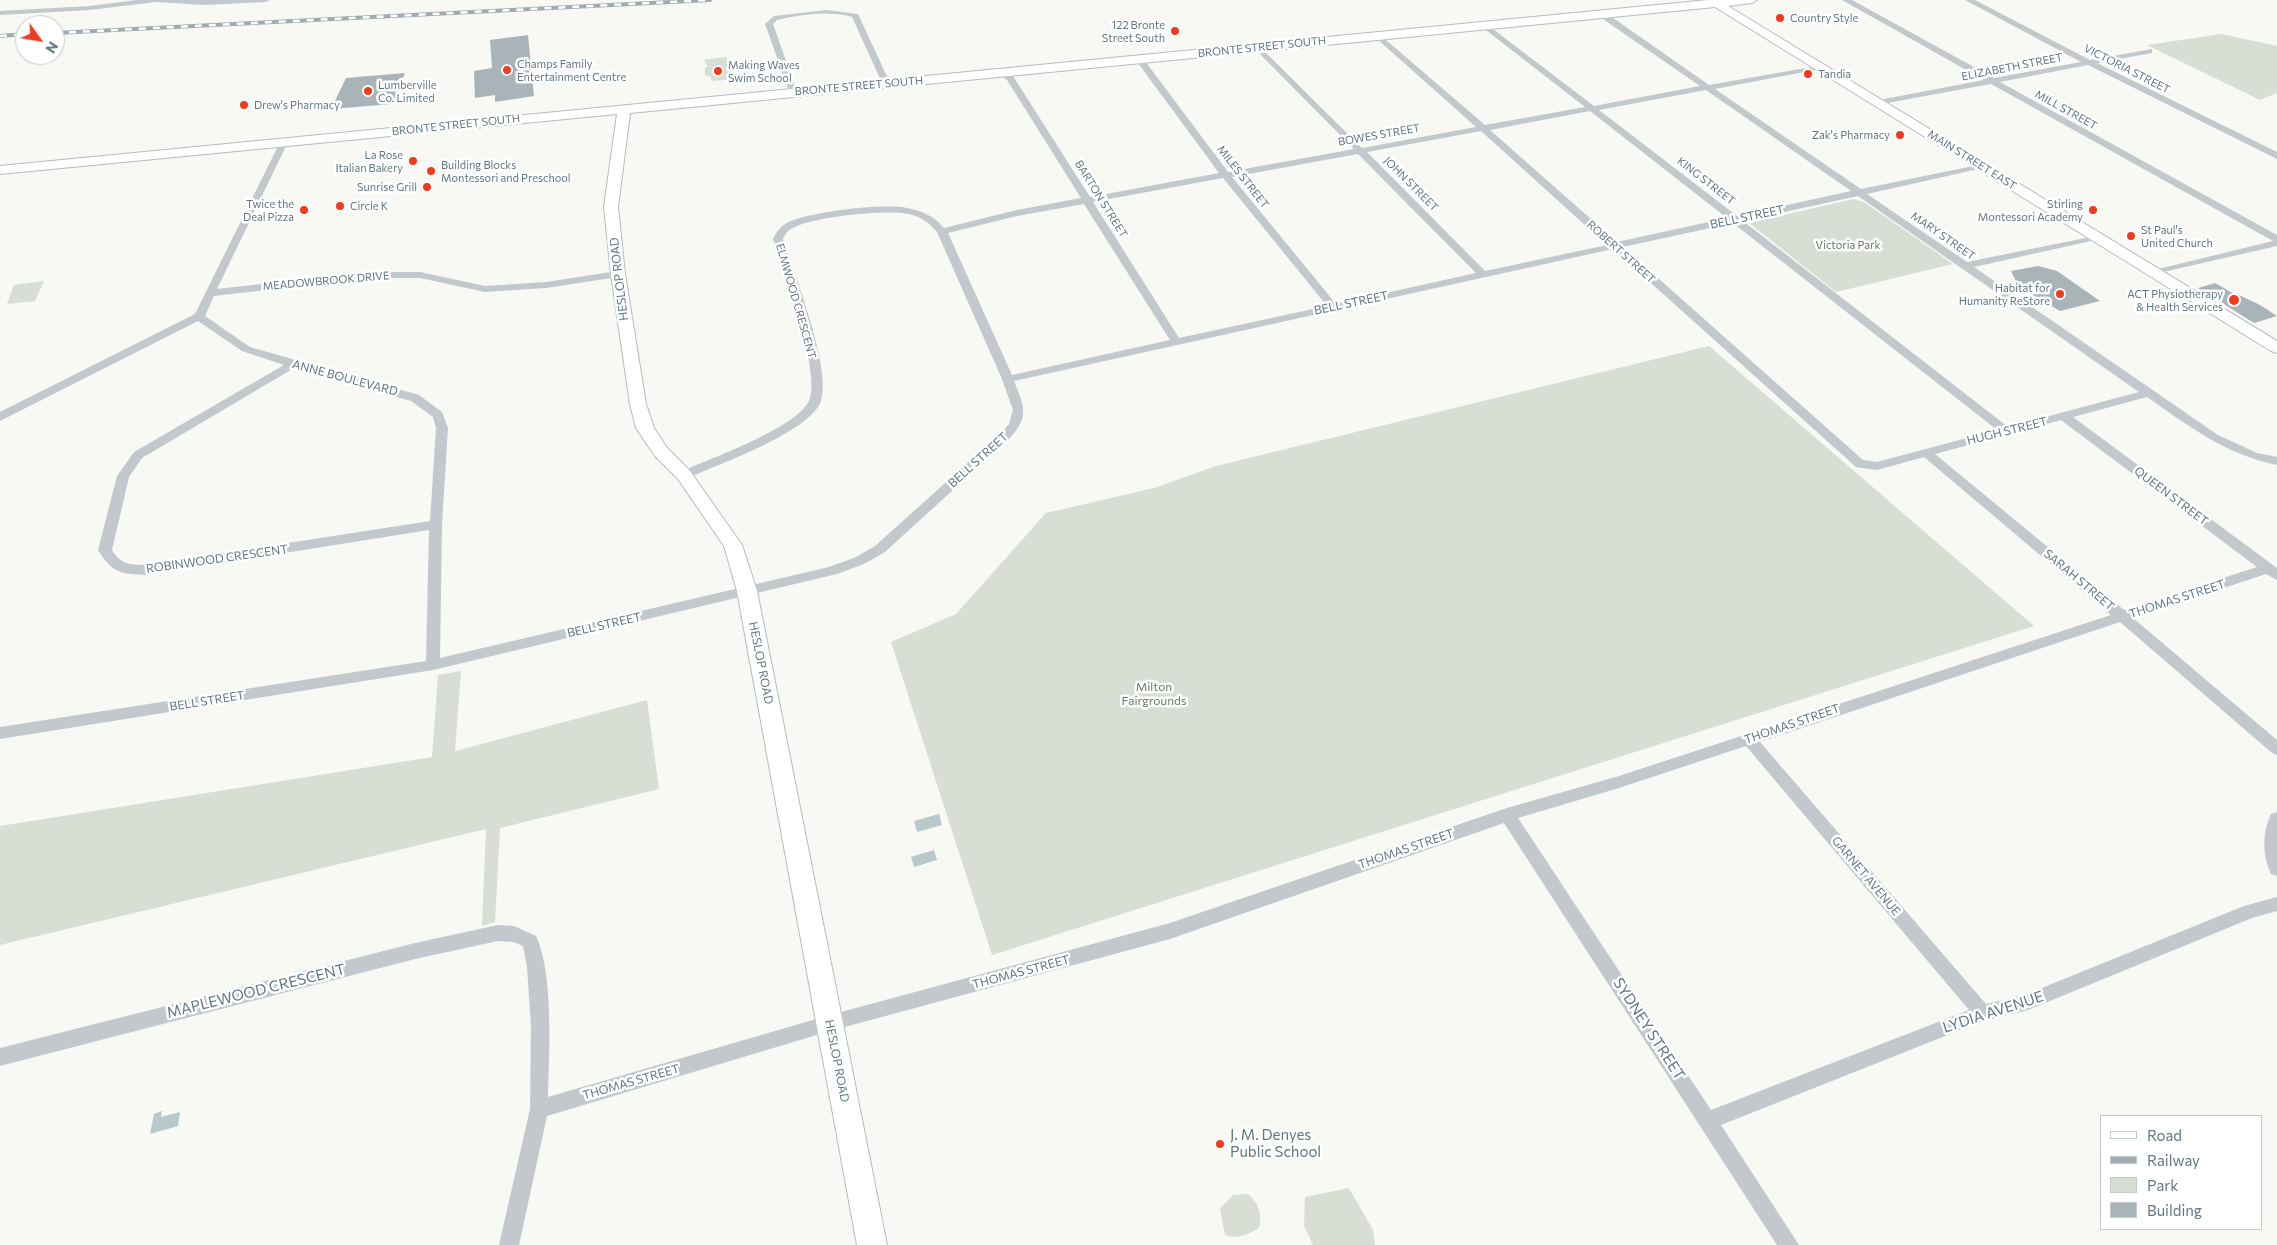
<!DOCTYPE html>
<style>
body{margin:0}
#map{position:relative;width:2277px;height:1245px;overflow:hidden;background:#f8f8f5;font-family:Commissioner,sans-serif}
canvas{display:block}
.legend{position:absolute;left:2100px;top:1115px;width:162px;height:115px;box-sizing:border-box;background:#fff;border:1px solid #c0c9cd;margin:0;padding:6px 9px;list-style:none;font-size:15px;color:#617782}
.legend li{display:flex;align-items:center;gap:10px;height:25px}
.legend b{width:25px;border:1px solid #c0c9cd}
.north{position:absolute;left:15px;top:15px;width:50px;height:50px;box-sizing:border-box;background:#fff;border:1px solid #c0c9cd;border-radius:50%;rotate:122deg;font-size:14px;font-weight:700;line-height:20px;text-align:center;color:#617782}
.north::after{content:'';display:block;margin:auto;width:18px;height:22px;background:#ef3b1e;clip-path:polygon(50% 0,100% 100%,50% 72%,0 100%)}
</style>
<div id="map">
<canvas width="2277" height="1245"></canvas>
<ul class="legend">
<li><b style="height:6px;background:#fff"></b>Road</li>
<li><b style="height:6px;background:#a1aaaf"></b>Railway</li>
<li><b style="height:14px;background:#d8ded4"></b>Park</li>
<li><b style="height:14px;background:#a9b4b9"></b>Building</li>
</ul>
<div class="north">N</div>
</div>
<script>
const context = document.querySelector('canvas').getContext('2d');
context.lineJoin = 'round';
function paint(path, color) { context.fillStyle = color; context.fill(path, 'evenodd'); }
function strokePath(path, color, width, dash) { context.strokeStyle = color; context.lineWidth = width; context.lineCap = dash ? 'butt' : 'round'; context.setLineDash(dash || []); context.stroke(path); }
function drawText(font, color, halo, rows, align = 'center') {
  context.font = font + ' Commissioner,sans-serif'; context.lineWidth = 5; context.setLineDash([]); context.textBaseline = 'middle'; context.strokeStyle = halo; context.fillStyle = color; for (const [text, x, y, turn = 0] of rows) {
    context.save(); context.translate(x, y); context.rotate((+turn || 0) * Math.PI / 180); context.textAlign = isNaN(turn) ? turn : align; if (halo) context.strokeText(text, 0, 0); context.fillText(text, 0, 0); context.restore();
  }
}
const green = new Path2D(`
 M 2221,34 L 2277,46 L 2277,93 L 2260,100 L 2147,45 Z
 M 726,57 L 734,79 L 712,81 L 711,77 L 705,75 L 705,67 L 708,67 L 704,60 Z
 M 1853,199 L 1864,202 L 1953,264 L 1836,292 L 1749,223 Z
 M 44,281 L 35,301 L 7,304 L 14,285 Z
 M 1709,346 L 2034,626 L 992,955 L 891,642 L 956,614 L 1046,513 L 1154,488 L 1216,466 Z
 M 461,671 L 455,751 L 647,700 L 659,789 L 500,828 L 495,922 L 482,926 L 486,829 L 0,945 L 0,826 L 432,757 L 438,675 Z
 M 1349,1188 L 1373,1230 L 1375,1245 L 1313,1245 L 1304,1226 L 1305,1197 Z
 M 1248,1194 C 1259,1204 1262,1214 1259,1228 C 1248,1234 1238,1240 1225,1235 L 1220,1209 L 1233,1195 Z`);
const water = new Path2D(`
 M 939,814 L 942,825 L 917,832 L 914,821 Z
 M 934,850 L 937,860 L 914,867 L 911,857 Z
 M 162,1111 L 161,1117 L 180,1112 L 178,1126 L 150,1134 L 154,1114 Z`);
const building = new Path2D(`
 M 528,35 L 534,96 L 495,102 L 495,95 L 475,98 L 474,71 L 492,68 L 490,40 Z
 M 405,73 L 392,104 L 331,109 L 346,78 Z
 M 2038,266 L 2057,271 L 2100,301 L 2060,311 L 2019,287 L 2011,271 Z
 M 2215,283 L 2236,295 L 2239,295 L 2260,305 L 2277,316 L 2254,323 L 2198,288 Z`);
const street = new Path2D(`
 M 137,0 L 270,0 L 266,2 L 205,5 L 156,2 L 90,10 L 0,15 L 0,11 L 90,6 Z
 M 1842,0 L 1852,0 L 1994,78 L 2081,62 L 1965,0 L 1975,0 L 2090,60 L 2152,49 L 2152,53 L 2097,63 L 2277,152 L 2277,159 L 2088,65 L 2000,82 L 2277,235 L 2277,246 L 2150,275 L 2150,271 L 2273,241 L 1991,84 L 1876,105 L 1876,101 L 1879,100 L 1984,80 Z
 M 827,10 L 858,14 L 890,83 L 889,85 L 882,83 L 852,17 C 829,10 799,15 777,20 L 773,24 L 797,92 L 790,94 L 765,24 L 774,16 Z
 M 1600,13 L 1606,13 L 1709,85 L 1823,65 L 1823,69 L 1820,69 L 1715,89 L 1861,189 L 1983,164 L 1983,168 L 1867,194 L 1967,262 L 2100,235 L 2100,239 L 1974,267 L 2218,435 L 2257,453 L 2277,457 L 2277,465 C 2225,454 2190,427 2147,397 L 2073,417 L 2277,568 L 2277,580 L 2266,574 L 2133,618 L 2277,740 L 2277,755 L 2272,753 L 2120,622 L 1760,742 L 1986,1004 L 2027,994 L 2244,906 L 2277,897 L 2277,911 L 2252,918 L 2028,1010 L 1983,1021 L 1721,1125 L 1799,1245 L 1777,1245 L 1504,823 L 1170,939 L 830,1031 L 547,1116 L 519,1245 L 499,1245 L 530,1109 L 531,1027 L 527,967 L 523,946 L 513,942 L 498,941 L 415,959 L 0,1066 L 0,1048 L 415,943 L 498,925 L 514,926 L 536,936 C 554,975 549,1053 548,1097 L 830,1015 L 1170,923 L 1507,808 L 1619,776 L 2111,615 L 1924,457 L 1877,470 L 1856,467 L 1613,249 L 1014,381 C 1024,406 1030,416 1010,438 L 885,552 L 864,564 L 837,574 L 433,670 L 0,739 L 0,727 L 426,661 L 429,530 L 146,575 C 121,574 112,573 98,550 L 117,476 L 134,452 L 284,365 L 242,351 L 198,321 L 0,421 L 0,412 L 195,314 L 281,140 L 288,142 L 217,289 L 352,274 L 392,272 L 420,272 L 485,286 L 546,282 L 618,271 L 623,274 L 618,277 L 546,288 L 485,292 L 420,278 L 392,278 L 352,280 L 214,296 L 205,316 L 250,347 L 419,395 L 442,412 L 448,428 L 442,524 L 440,658 L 829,567 L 854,558 L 875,546 L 1002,432 L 1009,424 L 1013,410 L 1002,379 L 937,232 C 929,223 921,216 908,214 C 886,209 812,217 793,228 C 788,230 785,234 783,239 C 794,273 832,369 821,401 C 810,432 719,464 688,478 L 684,479 L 678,475 L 680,472 C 709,459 795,429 809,401 C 822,375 783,269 773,239 C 776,233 779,228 785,224 C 805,212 884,203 907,208 C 923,211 934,216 944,228 L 1017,210 L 1081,198 L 1007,80 L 997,74 L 997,70 L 1003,70 L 1013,76 L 1090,197 L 1219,173 L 1135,59 L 1139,57 L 1142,57 L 1228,172 L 1354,149 L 1255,49 L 1255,45 L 1258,45 L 1362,148 L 1476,127 L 1376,38 L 1375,36 L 1379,34 L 1485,125 L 1585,107 L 1482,27 L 1482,23 L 1485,23 L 1594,106 L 1700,86 L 1600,17 ZM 1706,90 L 1851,191 L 1737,216 L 1599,110 ZM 1590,111 L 1727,218 L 1617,242 L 1490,130 ZM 1481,131 L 1607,245 L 1485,271 L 1367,152 ZM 1358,154 L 1476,273 L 1336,304 L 1232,177 ZM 1223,178 L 1327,306 L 1179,338 L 1093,202 ZM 1858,196 L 2139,392 L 2008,427 L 1743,221 ZM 1084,204 L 1170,340 L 1012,375 L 948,233 L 1017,216 ZM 1733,223 L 1997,430 L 1877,462 L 1863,460 L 1623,247 ZM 294,368 L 411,401 L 433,417 L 436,428 L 430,521 L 146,565 C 130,565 120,564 112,550 L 129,477 L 142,458 ZM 2061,420 L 2257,567 L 2124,610 L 1935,454 ZM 1746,746 L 1969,1010 L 1711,1110 L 1518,818 L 1619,788 Z
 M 2277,812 L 2277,876 L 2271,874 C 2262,855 2262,833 2271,814 Z`);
const secondary = new Path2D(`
 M 1708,0 L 1757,0 L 1752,3 L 1728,6 L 2277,341 L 2277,353 L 2271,351 L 1715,7 L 630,113 L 618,207 L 625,274 L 646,404 L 654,428 L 667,448 L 690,471 L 742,545 L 757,591 L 887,1245 L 857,1245 L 737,591 L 724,546 L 678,479 L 655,456 L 636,428 L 630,404 L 611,274 L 604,207 L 617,114 L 0,174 L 0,166 Z`);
const rail = new Path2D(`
 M 55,33 L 710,0
 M 0,36 L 25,34`);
const markers = [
 [1780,18,5,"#ef3b1e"],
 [1175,31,5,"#ef3b1e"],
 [507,70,5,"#ef3b1e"],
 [718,71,5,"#ef3b1e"],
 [1808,74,5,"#ef3b1e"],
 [368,91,5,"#ef3b1e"],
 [244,105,5,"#ef3b1e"],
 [1900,135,5,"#ef3b1e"],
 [413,161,5,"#ef3b1e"],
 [431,171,5,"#ef3b1e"],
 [427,187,5,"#ef3b1e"],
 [340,206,5,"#ef3b1e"],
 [304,210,5,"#ef3b1e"],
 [2093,210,5,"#ef3b1e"],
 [2131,236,5,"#ef3b1e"],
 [2060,294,5,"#ef3b1e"],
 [2234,300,6,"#ef3b1e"],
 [1220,1144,5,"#ef3b1e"]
];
const farPoinames = [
 ["Country Style",1790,18],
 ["122 Bronte",1165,25,"right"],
 ["Street South",1165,38,"right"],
 ["Champs Family",517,64],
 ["Entertainment Centre",517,77],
 ["Making Waves",728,65],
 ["Swim School",728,78],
 ["Tandia",1818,74],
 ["Lumberville",378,85],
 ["Co. Limited",378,98],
 ["Drew's Pharmacy",254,105],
 ["Zak's Pharmacy",1890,135,"right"],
 ["La Rose",403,155,"right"],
 ["Italian Bakery",403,168,"right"],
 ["Building Blocks",441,165],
 ["Montessori and Preschool",441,178],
 ["Sunrise Grill",417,187,"right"],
 ["Twice the",294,204,"right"],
 ["Deal Pizza",294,217,"right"],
 ["Stirling",2083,204,"right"],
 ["Montessori Academy",2083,217,"right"],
 ["Circle K",350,206],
 ["St Paul's",2141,230],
 ["United Church",2141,243],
 ["Habitat for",2050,288,"right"],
 ["Humanity ReStore",2050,301,"right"],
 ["ACT Physiotherapy",2223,294,"right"],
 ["& Health Services",2223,307,"right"]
];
const farStreetnames = [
 ["BRONTE STREET SOUTH",1262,47,-6],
 ["ELIZABETH STREET",2012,67,-11],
 ["VICTORIA STREET",2127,69,27],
 ["BRONTE STREET SOUTH",859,86,-5],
 ["MILL STREET",2066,110,29],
 ["BRONTE STREET SOUTH",456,125,-6],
 ["BOWES STREET",1379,135,-10],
 ["MAIN STREET EAST",1972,160,32],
 ["MILES STREET",1243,177,52],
 ["KING STREET",1706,181,38],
 ["JOHN STREET",1411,184,45],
 ["BARTON STREET",1101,199,58],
 ["MARY STREET",1943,236,35],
 ["ROBERT STREET",1621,252,42],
 ["MEADOWBROOK DRIVE",326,281,-5],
 ["ELMWOOD CRESCENT",796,301,74]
];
const farParknames = [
 ["Victoria Park",1848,245]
];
const streetNames = [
 ["BELL STREET",1747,217,-12],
 ["HESLOP ROAD",619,279,-97],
 ["BELL STREET",1351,303,-12],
 ["ANNE BOULEVARD",345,378,15],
 ["HUGH STREET",2007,431,-14],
 ["BELL STREET",978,460,-42],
 ["QUEEN STREET",2171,496,37],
 ["ROBINWOOD CRESCENT",217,559,-8],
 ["SARAH STREET",2079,580,40],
 ["THOMAS STREET",2177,599,-18],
 ["BELL STREET",604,625,-13],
 ["HESLOP ROAD",761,663,79],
 ["BELL STREET",207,701,-9],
 ["THOMAS STREET",1792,724,-19],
 ["THOMAS STREET",1406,849,-19],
 ["GARNET AVENUE",1866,876,50],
 ["THOMAS STREET",1021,972,-15],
 ["HESLOP ROAD",837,1061,79],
 ["THOMAS STREET",631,1082,-16]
];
const parkNames = [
 ["Milton",1154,687],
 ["Fairgrounds",1154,701]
];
const nearStreetnames = [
 ["MAPLEWOOD CRESCENT",256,991,-14],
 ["LYDIA AVENUE",1993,1012,-18],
 ["SYDNEY STREET",1649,1029,57]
];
const nearPoinames = [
 ["J. M. Denyes",1230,1135],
 ["Public School",1230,1152]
];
paint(green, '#d8ded4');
paint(water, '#b9c8cb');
paint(building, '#a9b4b9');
strokePath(secondary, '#b5bcc0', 2);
paint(street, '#c2c8cb');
paint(secondary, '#fff');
strokePath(rail, '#a1aaaf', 4);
strokePath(rail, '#fff', 2.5, [7]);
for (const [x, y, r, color] of markers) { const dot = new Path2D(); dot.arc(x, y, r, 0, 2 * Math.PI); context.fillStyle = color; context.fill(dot); strokePath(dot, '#fff', 2); }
drawText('11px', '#617782', '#fff', farPoinames, 'left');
drawText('11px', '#617782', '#fff', farStreetnames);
drawText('11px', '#677a60', '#fff', farParknames);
drawText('12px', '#617782', '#fff', streetNames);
drawText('12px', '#677a60', '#fff', parkNames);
drawText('15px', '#617782', '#fff', nearStreetnames);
drawText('15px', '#617782', '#fff', nearPoinames, 'left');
</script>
